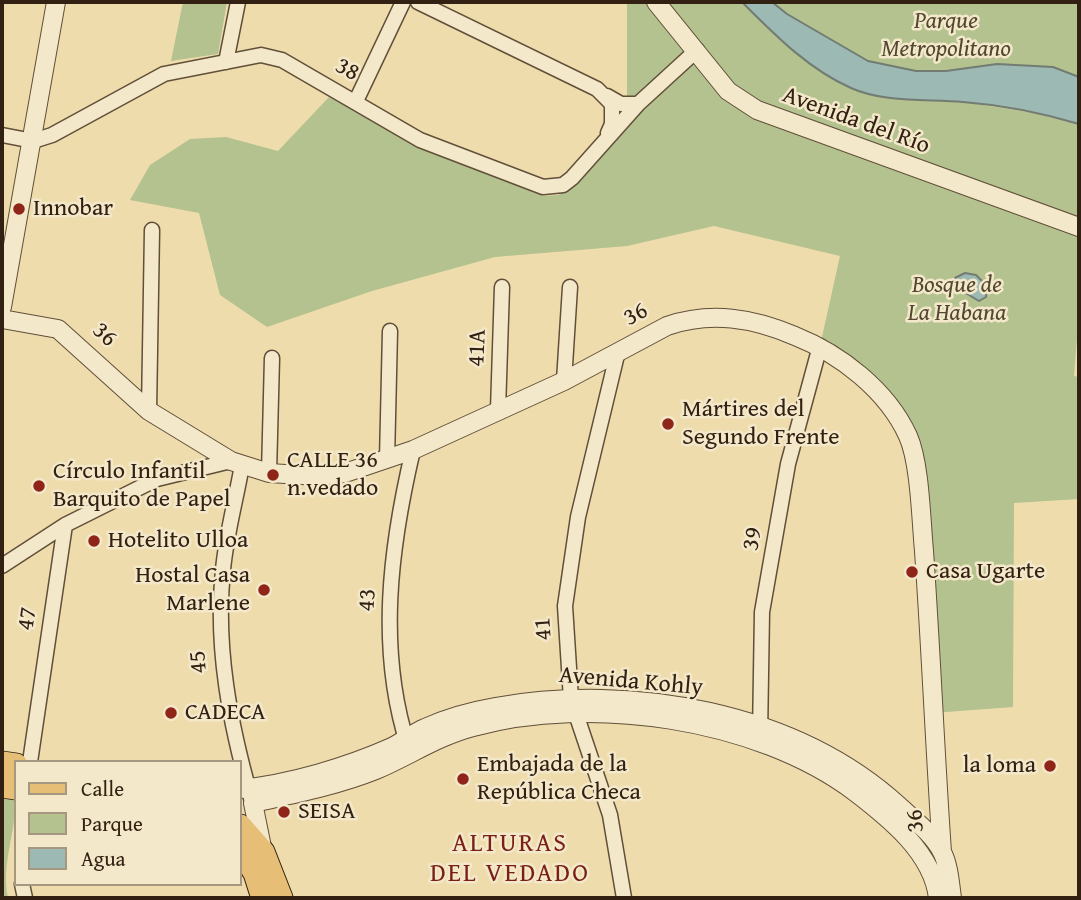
<!DOCTYPE html>
<meta charset="utf-8">
<style>
body{margin:0}
#map{position:relative;width:1081px;height:900px;overflow:hidden;background:#eedcad;font-family:"Gentium Book Plus",serif}
canvas{display:block}
.frame{position:absolute;inset:0;border:4px solid #322012;pointer-events:none}
.legend{position:absolute;left:14px;top:760px;width:228px;height:126px;box-sizing:border-box;background:#f4e8ca;border:2px solid #a69880;margin:0;padding:9px 12px;list-style:none;font-size:21px;color:#322012}
.legend li{display:flex;align-items:center;gap:14px;height:35px}
.legend b{width:35px;border:2px solid #a69880}
</style>
<div id="map">
<canvas width="1081" height="900"></canvas>
<div class="frame"></div>
<ul class="legend">
<li><b style="height:9px;background:#e7be76"></b>Calle</li>
<li><b style="height:19px;background:#b3c28e"></b>Parque</li>
<li><b style="height:19px;background:#9db9b4"></b>Agua</li>
</ul>
</div>
<script>
const context = document.querySelector('canvas').getContext('2d');
context.lineJoin = 'round';
function paint(path, color) { context.fillStyle = color; context.fill(path, 'evenodd'); }
function strokePath(path, color, width, dash) { context.strokeStyle = color; context.lineWidth = width; context.lineCap = dash ? 'butt' : 'round'; context.setLineDash(dash || []); context.stroke(path); }
function drawText(font, color, halo, rows, align = 'center') {
  context.font = font + ' "Gentium Book Plus",serif'; context.lineWidth = 5; context.setLineDash([]); context.textBaseline = 'middle'; context.strokeStyle = halo; context.fillStyle = color; for (const [text, x, y, turn = 0] of rows) {
    context.save(); context.translate(x, y); context.rotate((+turn || 0) * Math.PI / 180); context.textAlign = isNaN(turn) ? turn : align; if (halo) context.strokeText(text, 0, 0); context.fillText(text, 0, 0); context.restore();
  }
}
const green = new Path2D(`
 M 183,2 L 227,2 L 218,54 L 171,61 Z
 M 627,2 L 742,2 L 764,24 L 854,89 L 906,99 L 964,102 L 1047,115 L 1079,124 L 1079,313 L 1074,376 L 1079,377 L 1079,499 L 1014,503 L 1013,707 L 933,713 L 908,436 L 885,402 L 820,346 L 840,256 L 714,226 L 627,246 L 495,257 L 372,291 L 267,327 L 220,295 L 199,213 L 130,200 L 150,165 L 190,139 L 226,137 L 278,151 L 329,97 L 415,143 L 543,196 L 558,195 L 575,186 L 627,96 Z
 M 772,2 L 1079,2 L 1079,77 L 1053,67 L 997,64 L 946,71 L 916,71 L 867,61 L 787,14 Z
 M 2,797 L 16,797 C 16,832 1,864 8,898 L 2,898 Z`);
const water = new Path2D(`
 M 742,2 L 772,2 L 787,14 L 868,61 L 916,71 L 946,71 L 997,64 L 1053,67 L 1079,77 L 1079,124 C 1042,113 1002,105 963,102 C 927,99 884,103 851,88 C 808,69 774,34 742,2 Z
 M 965,273 L 976,275 L 987,286 L 986,297 L 979,301 L 954,286 L 955,278 Z`);
const minor = new Path2D(`
 M 418,2 L 597,89 L 612,104 L 612,124 L 608,133
 M 226,62 L 238,2
 M 607,96 L 621,104 L 638,104 L 697,50
 M 356,101 L 403,2
 M 2,135 L 33,141 L 52,135 L 164,74 L 261,55 L 282,60 L 420,140 L 543,187 L 563,185 L 572,178 L 638,104
 M 617,355 L 578,517 L 565,606 L 571,699 L 610,815 L 624,898
 M 564,381 L 570,287
 M 498,410 L 502,287
 M 149,411 L 152,230
 M 387,460 L 390,331
 M 242,465 C 236,500 226,535 223,570 C 215,647 230,724 251,798
 M 269,473 L 272,358
 M 2,566 L 65,525 L 157,479 L 231,461
 M 760,735 L 762,612 L 788,464 L 820,346
 M 408,746 C 377,649 390,548 413,450
 M 30,762 L 65,525
 M 22,884 L 25,898`);
const tertiary = new Path2D(`
 M 656,2 L 728,91 L 757,110 L 1079,227
 M 2,307 L 56,2
 M 2,319 L 58,329 L 149,411 L 231,461 L 269,473 L 318,476 L 345,473 L 413,450 L 564,381 L 667,326 C 711,311 753,318 795,336 C 840,354 887,390 908,436 C 920,463 921,519 924,551 C 931,651 935,751 942,852
 M 240,789 C 290,784 347,767 392,747 C 404,741 413,733 425,728 C 446,718 472,711 495,707 C 631,683 795,711 899,806 C 913,819 933,834 942,852 C 949,865 950,884 952,898
 M 263,852 L 253,803 C 294,794 336,786 376,770 C 409,756 438,736 473,727 C 590,695 757,718 855,792 C 889,818 933,853 938,898`);
const primary = new Path2D(`
 M 2,763 L 16,765
 M 2,786 L 16,788
 M 240,826 L 263,852 L 281,898
 M 240,848 L 255,873 L 263,898`);
const markers = [
 [19,209,7,"#8f2418"],
 [668,424,7,"#8f2418"],
 [273,475,7,"#8f2418"],
 [39,486,7,"#8f2418"],
 [94,541,7,"#8f2418"],
 [912,572,7,"#8f2418"],
 [264,590,7,"#8f2418"],
 [171,713,7,"#8f2418"],
 [1050,766,7,"#8f2418"],
 [463,779,7,"#8f2418"],
 [284,812,7,"#8f2418"]
];
const parkNames = [
 ["Parque",946,22],
 ["Metropolitano",946,50],
 ["Bosque de",957,286],
 ["La Habana",957,314]
];
const streetNames = [
 ["38",347,70,29],
 ["Avenida del Río",856,121,20],
 ["36",636,315,-29],
 ["36",104,335,43],
 ["41A",478,348,-88],
 ["39",753,539,-80],
 ["43",368,600,-86],
 ["47",28,619,-82],
 ["41",544,629,-94],
 ["45",199,662,-95],
 ["Avenida Kohly",631,682,5],
 ["36",916,821,-94]
];
const poiNames = [
 ["Innobar",33,209],
 ["Mártires del",682,410],
 ["Segundo Frente",682,438],
 ["CALLE 36",287,461],
 ["n.vedado",287,489],
 ["Círculo Infantil",53,472],
 ["Barquito de Papel",53,500],
 ["Hotelito Ulloa",108,541],
 ["Casa Ugarte",926,572],
 ["Hostal Casa",250,576,"right"],
 ["Marlene",250,604,"right"],
 ["CADECA",185,713],
 ["Embajada de la",477,765],
 ["República Checa",477,793],
 ["la loma",1036,766,"right"],
 ["SEISA",298,812]
];
const neighbourhoodNames = [
 ["ALTURAS",510,844],
 ["DEL VEDADO",510,874]
];
paint(green, '#b3c28e');
paint(water, '#9db9b4');
strokePath(water, '#727c73', 2);
strokePath(minor, '#614f39', 17);
strokePath(tertiary, '#614f39', 20);
strokePath(primary, '#322012', 25);
strokePath(minor, '#f4e8ca', 14);
strokePath(tertiary, '#f4e8ca', 18);
strokePath(primary, '#e7be76', 23);
for (const [x, y, r, color] of markers) { const dot = new Path2D(); dot.arc(x, y, r, 0, 2 * Math.PI); context.fillStyle = color; context.fill(dot); strokePath(dot, '#f4e8ca', 2.5); }
drawText('italic 24px', '#524831', '#f4e8ca', parkNames);
drawText('24px', '#322012', '#f4e8ca', streetNames);
drawText('24px', '#322012', '#f4e8ca', poiNames, 'left');
context.letterSpacing = '2px';
drawText('26px', '#7a1f14', '#f4e8ca', neighbourhoodNames);
context.letterSpacing = '0px';
</script>
